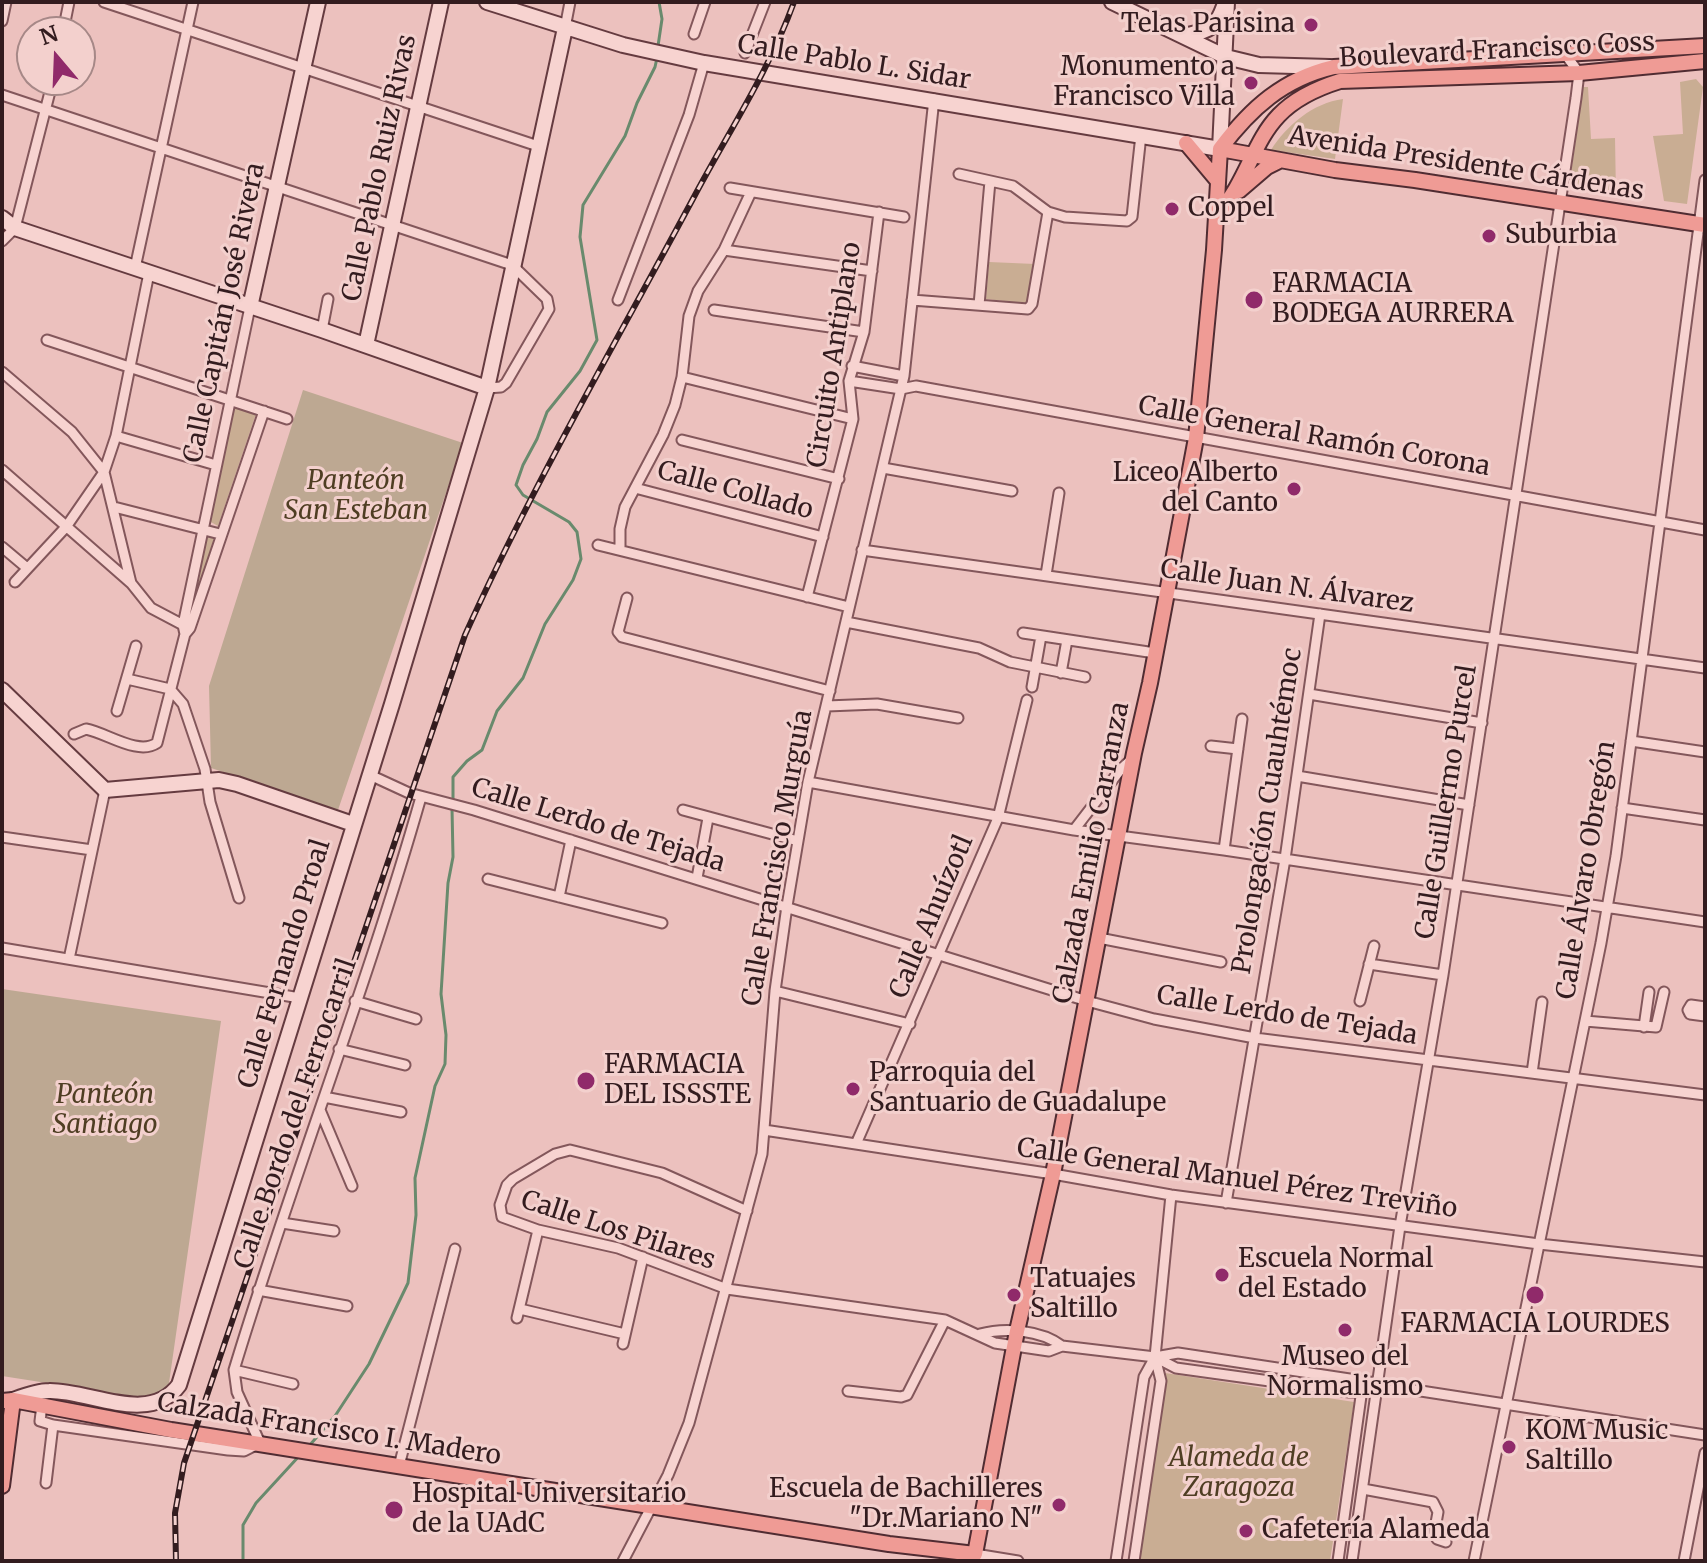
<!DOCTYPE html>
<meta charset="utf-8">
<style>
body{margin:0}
#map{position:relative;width:1707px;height:1563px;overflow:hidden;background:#ecc1be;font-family:Merriweather,serif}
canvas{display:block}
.frame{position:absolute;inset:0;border:4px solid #331c1f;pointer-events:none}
.north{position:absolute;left:16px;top:16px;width:80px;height:80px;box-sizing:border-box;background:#f3d0cd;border:2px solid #a68887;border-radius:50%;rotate:341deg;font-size:22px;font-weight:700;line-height:32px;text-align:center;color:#331c1f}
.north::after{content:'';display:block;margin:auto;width:28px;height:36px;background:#902a6a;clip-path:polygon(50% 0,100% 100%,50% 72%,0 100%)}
</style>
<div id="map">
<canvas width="1707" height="1563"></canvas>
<div class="frame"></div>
<div class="north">N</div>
</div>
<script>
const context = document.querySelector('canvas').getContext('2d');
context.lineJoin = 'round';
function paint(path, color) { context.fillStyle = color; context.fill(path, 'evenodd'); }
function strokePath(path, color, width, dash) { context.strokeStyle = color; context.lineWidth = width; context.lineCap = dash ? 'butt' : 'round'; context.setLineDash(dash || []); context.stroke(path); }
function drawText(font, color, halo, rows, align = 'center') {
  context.font = font + ' Merriweather,serif'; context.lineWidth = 6; context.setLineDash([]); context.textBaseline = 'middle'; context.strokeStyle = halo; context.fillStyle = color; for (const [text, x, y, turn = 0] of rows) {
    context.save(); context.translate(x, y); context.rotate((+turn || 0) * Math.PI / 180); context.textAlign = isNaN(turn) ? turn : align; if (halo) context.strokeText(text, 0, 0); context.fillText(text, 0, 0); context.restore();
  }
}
const green = new Path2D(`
 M 1696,79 L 1703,87 L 1687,204 L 1664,201 L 1653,136 L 1683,134 L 1680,82 Z
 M 1583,87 L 1588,87 L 1591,139 L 1615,138 L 1616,195 L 1569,188 Z
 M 1343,99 L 1335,159 L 1271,150 C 1287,125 1313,103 1343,99 Z
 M 989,262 L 1035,264 L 1030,304 L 986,299 Z
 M 235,407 L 256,414 L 218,526 L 209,521 Z
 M 207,536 L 217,540 L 189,622 L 187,620 Z
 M 1165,1373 L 1354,1402 L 1330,1561 L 1137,1561 Z`);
const cemetery = new Path2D(`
 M 303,390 L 463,443 L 338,810 L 211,768 L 209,686 Z
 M 2,989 L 221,1021 L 168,1390 L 143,1398 L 2,1376 Z`);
const stream = new Path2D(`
 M 658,46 L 662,19 L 659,2
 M 453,801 L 453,777 L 467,761 L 482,750 L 497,711 L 523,678 L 545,624 L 573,580 L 581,559 L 577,532 L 569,522 L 523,495 L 516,485 L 523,465 L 537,439 L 547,412 L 580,371 L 597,340 L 580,237 L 583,205 L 625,136 L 637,103 L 655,67 L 657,58
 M 309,1446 L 335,1416 L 369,1364 L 408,1283 L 416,1215 L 415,1178 L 435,1086 L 445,1064 L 446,1035 L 441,994 L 448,883 L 453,857 L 452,808
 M 243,1561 L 243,1525 L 256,1503 L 301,1454`);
const street = new Path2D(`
 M 104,2 L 538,146
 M 2,21 L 6,2
 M 565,28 L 570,2
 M 63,32 L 69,2
 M 694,34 L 705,2
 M 745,53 L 765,2
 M 2,95 L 512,265 L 547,299 L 549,309 L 506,383 L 501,387 L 487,388
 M 959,174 L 1013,186 L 1048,212 L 1065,217 L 1127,221 L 1132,217 L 1141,135
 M 730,188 L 904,217
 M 2,241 L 15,228 L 53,80
 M 724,250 L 872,271
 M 135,268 L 193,2
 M 618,300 L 689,115 L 704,63
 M 912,300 L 1028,309 L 1032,304 L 1048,212
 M 979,305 L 990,181
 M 714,310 L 864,332
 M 322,330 L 328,299
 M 47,340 L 287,419
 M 852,366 L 904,376
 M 2,372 L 72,432 L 104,472 L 131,583
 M 682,377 L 853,419
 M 849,381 L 901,389 L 916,386 L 1705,530
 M 116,436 L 216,465
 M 682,440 L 839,479
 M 883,468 L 1012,491
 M 2,470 L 131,583 L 151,608 L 187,627
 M 635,488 L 823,537
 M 114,507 L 220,534
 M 598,545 L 849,607
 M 2,547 L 27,568
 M 620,549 L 620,529 L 625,507 L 663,435 L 675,405 L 682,377 L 689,316 L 698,291 L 724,250 L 751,192
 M 862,550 L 1705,668
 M 1046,575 L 1059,493
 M 15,582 L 66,527 L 104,472 L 116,436 L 149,273
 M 807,597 L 853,419 L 849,381 L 864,332 L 879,212
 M 627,598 L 618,632 L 622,637 L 830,691
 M 846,622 L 979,648 L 1010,662 L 1085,677
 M 1023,633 L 1155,653
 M 185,634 L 183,625 L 250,307
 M 1061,673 L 1067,640
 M 127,679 L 170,689 L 183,704 L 205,769 L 210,802 L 239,898
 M 1032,687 L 1041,636
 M 1309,694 L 1482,723
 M 827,706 L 877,704 L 958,718
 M 117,711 L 136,646
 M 74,734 L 86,729 C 107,733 138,756 157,743 L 185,634 L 190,628 L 264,411
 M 1631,741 L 1705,752
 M 1211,746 L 1238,749
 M 370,775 L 409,793 L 474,810 L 1087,1001 L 1154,1019 L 1255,1038 L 1705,1095
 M 1297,776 L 1469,805
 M 808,782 L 1074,830 L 1224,850 L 1705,922
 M 1622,808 L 1705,820
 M 683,810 L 798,841
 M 1074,830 L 1121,769 L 1133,758
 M 2,837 L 92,850
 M 1224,850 L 1242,719
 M 697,878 L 708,818
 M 488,879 L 662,923
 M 559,897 L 571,840
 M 1099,938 L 1221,962
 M 2,948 L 300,998
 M 69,959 L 105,790
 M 1369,964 L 1443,975
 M 775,991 L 910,1024
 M 355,1001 L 416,1019
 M 1360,1001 L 1374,946
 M 1705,1007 L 1691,1005 L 1688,1010 L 1690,1014 L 1705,1016
 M 1585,1021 L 1656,1027 L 1664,992
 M 1644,1027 L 1649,992
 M 339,1049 L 405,1065
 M 1532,1073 L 1542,1002
 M 324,1097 L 401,1112
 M 320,1110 L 352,1186
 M 764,1130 L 1053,1174 L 1171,1195 L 1539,1244 L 1705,1262
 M 856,1144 L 998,818 L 1027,700
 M 1226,1203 L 1285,859 L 1320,614
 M 747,1211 L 662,1173 L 570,1150 L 555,1154 L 513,1179 L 507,1185 L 500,1205 L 502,1217 L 538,1230 L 618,1248 L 727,1289 L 945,1320 L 995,1343 L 1049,1351 L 1062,1346 L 1155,1357 L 1178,1353 L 1376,1383
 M 282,1223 L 334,1231
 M 258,1290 L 347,1306
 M 520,1309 L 625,1334
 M 517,1318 L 538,1230
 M 980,1334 C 1005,1327 1041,1330 1062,1346
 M 623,1344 L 643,1257
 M 1155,1357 L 1176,1368 L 1349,1392 L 1408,1389 L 1705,1435
 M 234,1370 L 293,1384
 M 848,1391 L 901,1397 L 907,1395 L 945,1320
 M 42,1405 L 40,1421 L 53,1425 L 228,1450 L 244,1451 L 260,1443 L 237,1392 L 234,1370 C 292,1178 366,990 421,797
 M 399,1466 L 455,1249
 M 46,1483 L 53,1425
 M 1363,1489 L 1433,1502 L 1438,1512 L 1434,1534 L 1437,1539 L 1446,1542
 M 975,1554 L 1018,1561
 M 623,1561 L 668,1475 L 689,1423 L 762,1154 L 775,991 L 787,906 L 808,782 L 904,376 L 934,99
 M 1116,1561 L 1144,1377 L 1155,1357
 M 1134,1561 L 1161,1381 L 1155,1357 L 1171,1195
 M 1338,1561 L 1362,1389
 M 1352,1561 L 1400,1226 L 1443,975 L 1576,98 L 1579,73 L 1565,54
 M 1474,1561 L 1601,943 L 1616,856 L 1705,180
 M 1684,1561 L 1705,1453`);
const secondary = new Path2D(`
 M 487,2 L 623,45 L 704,63 L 1220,149 L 1227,2
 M 1112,2 L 1226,57 L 1259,65 L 1330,67
 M 1184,36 C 1208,30 1215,31 1224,6
 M 2,218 L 15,228 L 322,330 L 487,388
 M 250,307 L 318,2
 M 366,345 L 441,2
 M 2,690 L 105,790 L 219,780 L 237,784 L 353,824
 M 13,1400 C 24,1396 37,1391 49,1391 C 90,1390 149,1426 179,1385 L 392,704 L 487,388 L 565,28`);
const primary = new Path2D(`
 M 1186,143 L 1217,180
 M 1220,149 C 1251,108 1283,79 1334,67 L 1705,46
 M 1220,149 L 1335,170 L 1415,180 L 1705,225
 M 1239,191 L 1267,167 L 1279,161
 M 1216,218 C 1265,157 1250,109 1340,81 L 1579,73 L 1705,61
 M 2,1401 L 13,1400 L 171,1430 L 889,1544 L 975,1554 L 1017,1331 L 1053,1174 L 1134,753 L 1150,683 L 1196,438 L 1214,250 L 1220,149
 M 2,1486 L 13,1400`);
const rail = new Path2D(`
 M 176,1561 L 175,1513 L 184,1463 L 465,635 C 533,484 617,341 695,195 C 729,131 769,71 794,2`);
const markers = [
 [1311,25,8,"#902a6a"],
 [1251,83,8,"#902a6a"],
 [1172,209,8,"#902a6a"],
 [1489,236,8,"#902a6a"],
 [1254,300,10,"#902a6a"],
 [1294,489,8,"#902a6a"],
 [586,1081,10,"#902a6a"],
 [853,1089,8,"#902a6a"],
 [1222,1275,8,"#902a6a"],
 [1014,1295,8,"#902a6a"],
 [1535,1295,10,"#902a6a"],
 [1345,1330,8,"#902a6a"],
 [1509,1447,8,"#902a6a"],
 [1059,1505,8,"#902a6a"],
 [394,1510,10,"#902a6a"],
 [1246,1531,8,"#902a6a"]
];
const poiNames = [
 ["Telas Parisina",1295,25,"right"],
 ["Monumento a",1235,68,"right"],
 ["Francisco Villa",1235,98,"right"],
 ["Coppel",1188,209],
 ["Suburbia",1505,236],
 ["FARMACIA",1272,285],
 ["BODEGA AURRERA",1272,315],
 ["Liceo Alberto",1278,474,"right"],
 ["del Canto",1278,504,"right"],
 ["FARMACIA",604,1066],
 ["DEL ISSSTE",604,1096],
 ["Parroquia del",869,1074],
 ["Santuario de Guadalupe",869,1104],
 ["Escuela Normal",1238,1260],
 ["del Estado",1238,1290],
 ["Tatuajes",1030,1280],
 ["Saltillo",1030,1310],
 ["FARMACIA LOURDES",1535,1325,"center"],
 ["Museo del",1345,1358,"center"],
 ["Normalismo",1345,1388,"center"],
 ["KOM Music",1525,1432],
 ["Saltillo",1525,1462],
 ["Escuela de Bachilleres",1043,1490,"right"],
 ["\"Dr.Mariano N\"",1043,1520,"right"],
 ["Hospital Universitario",412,1495],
 ["de la UAdC",412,1525],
 ["Cafetería Alameda",1262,1531]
];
const streetNames = [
 ["Boulevard Francisco Coss",1497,51,-3],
 ["Calle Pablo L. Sidar",854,63,9],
 ["Avenida Presidente Cárdenas",1466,164,9],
 ["Calle Pablo Ruiz Rivas",380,168,-78],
 ["Calle Capitán José Rivera",225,313,-78],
 ["Circuito Antiplano",835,355,-81],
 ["Calle General Ramón Corona",1314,437,10],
 ["Calle Collado",735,491,15],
 ["Calle Juan N. Álvarez",1287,587,8],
 ["Calle Guillermo Purcel",1447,802,-81],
 ["Prolongación Cuauhtémoc",1268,811,-81],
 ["Calle Lerdo de Tejada",598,826,17],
 ["Calzada Emilio Carranza",1092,853,-79],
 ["Calle Francisco Murguía",778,858,-80],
 ["Calle Álvaro Obregón",1587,870,-81],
 ["Calle Ahuízotl",932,917,-67],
 ["Calle Fernando Proal",285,964,-73],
 ["Calle Lerdo de Tejada",1287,1016,9],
 ["Calle Bordo del Ferrocarril",296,1114,-71],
 ["Calle General Manuel Pérez Treviño",1237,1179,8],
 ["Calle Los Pilares",618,1231,18],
 ["Calzada Francisco I. Madero",329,1430,9]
];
const parkNames = [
 ["Panteón",356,482],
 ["San Esteban",356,512],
 ["Panteón",105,1096],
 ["Santiago",105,1126],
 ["Alameda de",1239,1459],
 ["Zaragoza",1239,1489]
];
paint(green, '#c9ad93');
paint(cemetery, '#bda892');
strokePath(stream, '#698a6d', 3);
strokePath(street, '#83575b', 13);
strokePath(secondary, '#653b40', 18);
strokePath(primary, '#502c32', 18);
strokePath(street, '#f7d3d0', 9);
strokePath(secondary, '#f7d3d0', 14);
strokePath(primary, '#ef9b95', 14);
strokePath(rail, '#331c1f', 6);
strokePath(rail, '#f3d0cd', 3, [9]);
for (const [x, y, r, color] of markers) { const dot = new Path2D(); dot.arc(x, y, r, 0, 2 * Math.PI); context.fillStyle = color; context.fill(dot); strokePath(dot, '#f3d0cd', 3); }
drawText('26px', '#331c1f', '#f3d0cd', poiNames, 'left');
drawText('26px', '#331c1f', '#f3d0cd', streetNames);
drawText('italic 26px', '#4f3e23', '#f3d0cd', parkNames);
</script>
